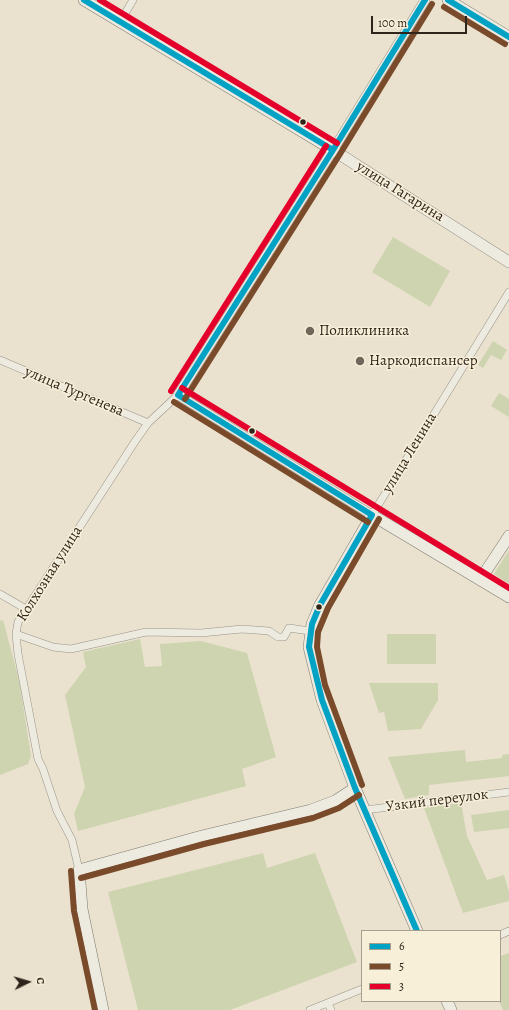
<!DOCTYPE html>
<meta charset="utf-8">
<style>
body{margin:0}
#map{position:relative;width:509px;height:1010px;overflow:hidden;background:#eae2cf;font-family:Alegreya,serif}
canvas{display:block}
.legend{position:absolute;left:361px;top:930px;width:140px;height:72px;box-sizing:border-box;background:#f8efd9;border:1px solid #a89e8d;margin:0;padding:5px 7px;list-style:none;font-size:12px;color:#2f241b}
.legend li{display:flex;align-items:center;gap:8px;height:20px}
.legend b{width:20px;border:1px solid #a89e8d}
.north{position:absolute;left:8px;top:962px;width:40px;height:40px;-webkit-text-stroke:3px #f8efd9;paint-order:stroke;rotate:85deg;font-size:11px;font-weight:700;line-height:16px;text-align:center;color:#2f241b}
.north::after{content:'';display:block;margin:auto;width:14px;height:18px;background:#2f241b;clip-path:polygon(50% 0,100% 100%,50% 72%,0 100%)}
.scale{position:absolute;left:371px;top:16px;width:96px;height:18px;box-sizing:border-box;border:2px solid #2f241b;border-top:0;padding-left:5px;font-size:12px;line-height:14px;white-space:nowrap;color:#2f241b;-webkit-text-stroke:3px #f8efd9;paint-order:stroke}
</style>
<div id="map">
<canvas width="509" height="1010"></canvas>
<ul class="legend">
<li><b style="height:5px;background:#02a2c5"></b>6</li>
<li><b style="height:5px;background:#7a4b2a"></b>5</li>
<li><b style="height:5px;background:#e4002b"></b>3</li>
</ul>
<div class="north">С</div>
<div class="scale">100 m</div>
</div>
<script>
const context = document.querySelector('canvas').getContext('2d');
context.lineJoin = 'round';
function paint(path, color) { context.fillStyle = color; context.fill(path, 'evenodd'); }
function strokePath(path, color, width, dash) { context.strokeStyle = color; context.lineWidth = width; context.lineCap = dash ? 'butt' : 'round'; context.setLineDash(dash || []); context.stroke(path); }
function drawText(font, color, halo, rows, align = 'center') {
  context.font = font + ' Alegreya,serif'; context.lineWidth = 3; context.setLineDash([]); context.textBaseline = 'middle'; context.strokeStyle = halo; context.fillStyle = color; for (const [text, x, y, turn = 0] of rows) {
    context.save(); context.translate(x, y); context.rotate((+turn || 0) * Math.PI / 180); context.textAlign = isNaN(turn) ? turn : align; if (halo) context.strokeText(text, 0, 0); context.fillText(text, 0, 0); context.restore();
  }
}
const green = new Path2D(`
 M 393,237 L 450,271 L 430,307 L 372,272 Z
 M 493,341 L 507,350 L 501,360 L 491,355 L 483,368 L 478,365 Z
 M 499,393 L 509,399 L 509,417 L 491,406 Z
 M 509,550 L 509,584 L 494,574 Z
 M 3,620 L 19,680 L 31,756 L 28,764 L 0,775 L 0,621 Z
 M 387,634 L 436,634 L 436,664 L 387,664 Z
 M 140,639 L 145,667 L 162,666 L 160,644 L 201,641 L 247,653 L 276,757 L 242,769 L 246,786 L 78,831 L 74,814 L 85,787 L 65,695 L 86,667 L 83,652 Z
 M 369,683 L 438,683 L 438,700 L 421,729 L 388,731 L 384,712 L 379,713 Z
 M 465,750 L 466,762 L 502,758 L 502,755 L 509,754 L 509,776 L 429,785 L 429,795 L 405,799 L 388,757 Z
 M 461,803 L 467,836 L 487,880 L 504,875 L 509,892 L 509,901 L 463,913 L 424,808 Z
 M 509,810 L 509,828 L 474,832 L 471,815 Z
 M 263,853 L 267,868 L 315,853 L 357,962 L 230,1010 L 138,1010 L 108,892 Z
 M 509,953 L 509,1010 L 503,1010 L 499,1001 L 500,956 Z`);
const minor = new Path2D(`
 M 120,22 L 133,0
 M 0,360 L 148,423
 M 372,515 L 509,292
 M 0,594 L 26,609
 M 16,634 L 53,647 L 71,649 L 146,632 L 201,633 L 242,629 L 269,631 L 278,637 L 284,637 L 289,628 L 310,631
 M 365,810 L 509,792
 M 79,870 L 72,840 L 57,811 L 43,769 L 38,759 L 18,654 L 16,634 L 18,622 L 136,440 L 148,423 L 178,395
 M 500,935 L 509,931
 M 328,1003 L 331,1010
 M 310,1010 L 362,989`);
const tertiary = new Path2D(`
 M 372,515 L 178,395 L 333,150 L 425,0`);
const secondary = new Path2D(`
 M 84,0 L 333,150 L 509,262
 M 448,0 L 509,37
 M 480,580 L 509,536
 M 417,931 L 355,788 L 322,700 L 309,647 L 312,624 L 320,605 L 372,515 L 509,597
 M 447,1001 L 451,1010
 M 103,1010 L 82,909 L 79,870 L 202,836 L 311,810 L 335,801 L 355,788`);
const bus1 = new Path2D(`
 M 84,0 L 333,150
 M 448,0 L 509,37
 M 178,395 L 333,150 L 425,0
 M 178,395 L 372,515
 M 372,515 L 320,605 L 312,624 L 309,647 L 322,700 L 355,788 L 417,931`);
const bus2 = new Path2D(`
 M 444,7 L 505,44
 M 185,399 L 340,154 L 432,4
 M 174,402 L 368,522
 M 362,785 L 325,685 L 317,647 L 318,632 L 328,608 L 379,519
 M 71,871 L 74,911 L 95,1010
 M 81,878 L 204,844 L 313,818 L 339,808 L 359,795`);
const bus3 = new Path2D(`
 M 100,0 L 337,143
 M 182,388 L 509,588
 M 171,391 L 326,146`);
const markers = [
 [303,122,3.5,"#2f241b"],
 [310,331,5,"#70665a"],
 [360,361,5,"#70665a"],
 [252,431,3.5,"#2f241b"],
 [319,607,3.5,"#2f241b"]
];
const streetNames = [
 ["улица Гагарина",400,192,32],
 ["улица Тургенева",74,392,23],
 ["улица Ленина",410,453,-59],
 ["Колхозная улица",50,574,-58],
 ["Узкий переулок",437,801,-7]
];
const poiNames = [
 ["Поликлиника",319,331],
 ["Наркодиспансер",369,361]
];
paint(green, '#ced3b0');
strokePath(minor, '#999388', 8);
strokePath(tertiary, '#999388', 10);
strokePath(secondary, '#7f7a70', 12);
strokePath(minor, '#edeae0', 7);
strokePath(tertiary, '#edeae0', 9);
strokePath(secondary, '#edeae0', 11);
strokePath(bus1, '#02a2c5', 6);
strokePath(bus2, '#7a4b2a', 6);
strokePath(bus3, '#e4002b', 6);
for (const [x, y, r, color] of markers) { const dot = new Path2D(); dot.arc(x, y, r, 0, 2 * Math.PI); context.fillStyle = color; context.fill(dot); strokePath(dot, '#f8efd9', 1.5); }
drawText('15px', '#2f241b', '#f8efd9', streetNames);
drawText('15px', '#2f241b', '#f8efd9', poiNames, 'left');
</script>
